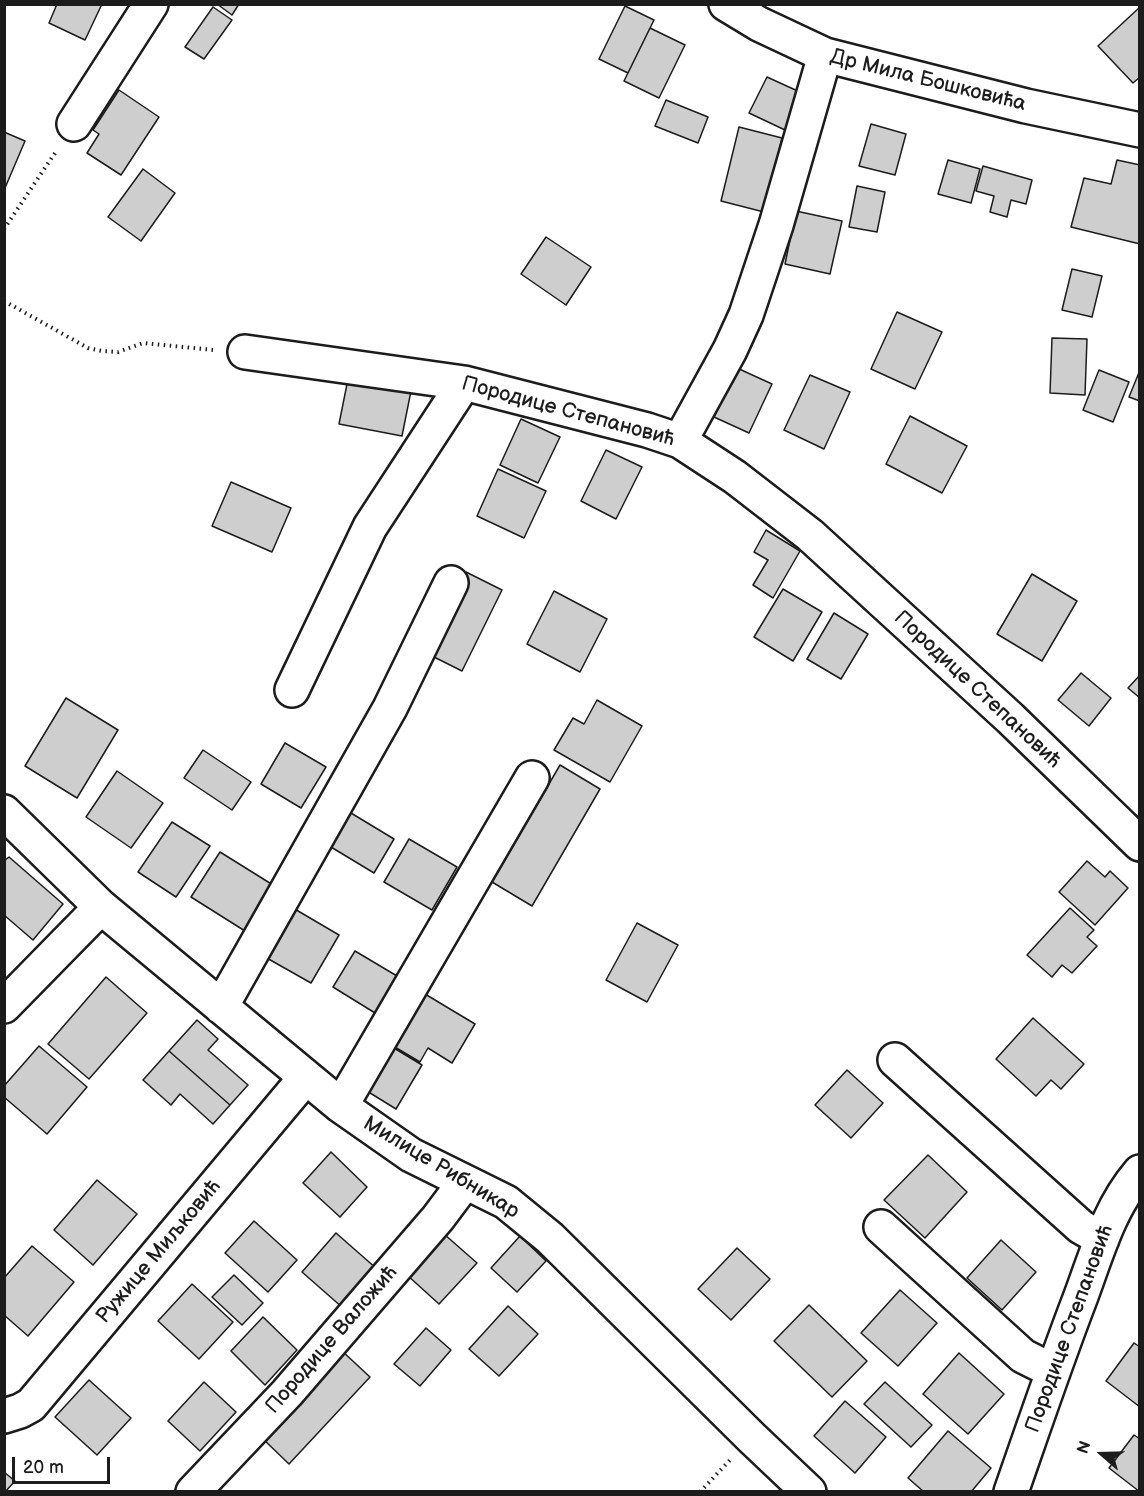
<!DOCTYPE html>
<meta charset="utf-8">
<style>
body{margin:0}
#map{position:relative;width:1144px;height:1496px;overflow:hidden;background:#fff;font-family:"Balsamiq Sans",sans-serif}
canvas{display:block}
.frame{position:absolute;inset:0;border:6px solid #1c1c1c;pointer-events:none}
.north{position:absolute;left:1072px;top:1424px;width:60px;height:60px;-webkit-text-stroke:4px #fff;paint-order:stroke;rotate:290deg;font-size:16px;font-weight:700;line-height:24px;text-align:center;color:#1c1c1c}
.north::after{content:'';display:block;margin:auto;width:21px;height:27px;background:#1c1c1c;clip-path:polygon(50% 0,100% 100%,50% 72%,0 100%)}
.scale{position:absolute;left:12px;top:1457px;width:98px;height:27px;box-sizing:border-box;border:3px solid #1c1c1c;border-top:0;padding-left:8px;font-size:18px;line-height:21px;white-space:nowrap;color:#1c1c1c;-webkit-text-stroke:4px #fff;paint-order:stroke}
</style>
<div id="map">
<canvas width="1144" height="1496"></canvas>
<div class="frame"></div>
<div class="north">N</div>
<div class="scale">20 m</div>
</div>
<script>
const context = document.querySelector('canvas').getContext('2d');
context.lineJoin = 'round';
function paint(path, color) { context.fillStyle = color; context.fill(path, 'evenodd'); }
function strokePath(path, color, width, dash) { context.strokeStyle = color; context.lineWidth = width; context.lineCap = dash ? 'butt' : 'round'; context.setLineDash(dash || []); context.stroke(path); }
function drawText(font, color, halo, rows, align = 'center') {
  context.font = font + ' "Balsamiq Sans",sans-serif'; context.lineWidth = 5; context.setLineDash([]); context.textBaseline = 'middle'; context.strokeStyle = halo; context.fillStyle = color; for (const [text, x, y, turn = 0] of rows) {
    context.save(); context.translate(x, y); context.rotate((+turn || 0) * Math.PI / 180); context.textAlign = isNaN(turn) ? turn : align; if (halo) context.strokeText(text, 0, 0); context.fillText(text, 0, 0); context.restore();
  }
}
const building = new Path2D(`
 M 57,4 L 102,4 L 85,40 L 49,23 Z
 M 217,4 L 239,4 L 232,15 Z
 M 625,6 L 654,20 L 628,73 L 599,59 Z
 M 213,7 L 232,20 L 204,59 L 185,47 Z
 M 1140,7 L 1140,77 L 1133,83 L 1098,46 Z
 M 650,28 L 685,45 L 659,98 L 624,81 Z
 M 767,77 L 802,93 L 785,130 L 749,113 Z
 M 119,90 L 159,117 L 121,175 L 87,153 L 99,134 L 93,130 Z
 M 666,100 L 708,117 L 698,143 L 655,126 Z
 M 871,124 L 906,134 L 895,175 L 859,166 Z
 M 739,127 L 782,138 L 764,212 L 721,201 Z
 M 4,132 L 25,141 L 5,188 L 4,188 Z
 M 948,160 L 980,169 L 971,203 L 938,194 Z
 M 1117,160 L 1140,165 L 1140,244 L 1071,227 L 1084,178 L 1111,184 Z
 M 983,166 L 1032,180 L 1026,204 L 1011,200 L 1007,217 L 990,212 L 994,196 L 976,191 Z
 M 143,169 L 175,193 L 141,241 L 108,217 Z
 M 857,186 L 885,192 L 877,232 L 849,227 Z
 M 796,211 L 842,221 L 830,274 L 785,264 Z
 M 546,237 L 591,267 L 566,305 L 521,274 Z
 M 1072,269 L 1102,276 L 1092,317 L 1062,310 Z
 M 897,312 L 942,332 L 915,389 L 871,369 Z
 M 1052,338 L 1087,339 L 1085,395 L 1050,393 Z
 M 737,368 L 772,384 L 749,433 L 714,417 Z
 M 1099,370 L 1129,382 L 1113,422 L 1083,410 Z
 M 1140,370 L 1140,401 L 1129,397 Z
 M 810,375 L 850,392 L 824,449 L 784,430 Z
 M 348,379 L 411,391 L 402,436 L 339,424 Z
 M 910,416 L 967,446 L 942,493 L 886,464 Z
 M 521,419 L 560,437 L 538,483 L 500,465 Z
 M 606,450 L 642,467 L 616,519 L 581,501 Z
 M 498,469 L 546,491 L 524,538 L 477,516 Z
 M 231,482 L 291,508 L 272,552 L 212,526 Z
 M 766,530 L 800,551 L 773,598 L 753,585 L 768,560 L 754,552 Z
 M 466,572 L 502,590 L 462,671 L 426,653 Z
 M 1032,574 L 1077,601 L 1042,661 L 997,634 Z
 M 783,589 L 822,612 L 793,661 L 754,637 Z
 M 554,591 L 607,619 L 580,672 L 527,644 Z
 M 834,613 L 868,634 L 841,679 L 807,659 Z
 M 1081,673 L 1111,698 L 1089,726 L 1058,700 Z
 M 1140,675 L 1140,698 L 1128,688 Z
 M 66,698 L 118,730 L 77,798 L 25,766 Z
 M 597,700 L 642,726 L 610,782 L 554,750 L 573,718 L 584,724 Z
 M 285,743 L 326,767 L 301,808 L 261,784 Z
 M 203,750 L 251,782 L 232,810 L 184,778 Z
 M 560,765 L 600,789 L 532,906 L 492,882 Z
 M 117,771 L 163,803 L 131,848 L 86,817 Z
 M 346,810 L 394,839 L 374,873 L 326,844 Z
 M 172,822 L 210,846 L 176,897 L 138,872 Z
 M 409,839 L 457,867 L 432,910 L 384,882 Z
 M 220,852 L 273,885 L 245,931 L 191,897 Z
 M 9,857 L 63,904 L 33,940 L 4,915 L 4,861 Z
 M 1087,861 L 1105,877 L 1110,871 L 1128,888 L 1095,925 L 1059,892 Z
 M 293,908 L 339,935 L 311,983 L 265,957 Z
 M 1070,908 L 1094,930 L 1087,937 L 1097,946 L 1072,973 L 1062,965 L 1052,977 L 1027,955 Z
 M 637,923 L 678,945 L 647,1002 L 606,980 Z
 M 355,951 L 397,976 L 375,1013 L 333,987 Z
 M 106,977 L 147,1013 L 89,1079 L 48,1044 Z
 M 420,991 L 475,1024 L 452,1063 L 428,1048 L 420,1062 L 388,1043 Z
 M 1033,1018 L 1084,1064 L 1061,1089 L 1051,1080 L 1036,1096 L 996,1059 Z
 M 197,1020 L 218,1039 L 208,1050 L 248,1085 L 230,1105 L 169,1051 Z
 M 389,1045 L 422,1065 L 396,1109 L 362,1088 Z
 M 39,1046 L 87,1087 L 47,1134 L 4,1097 L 4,1086 Z
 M 169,1051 L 230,1105 L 213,1124 L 180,1094 L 171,1105 L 143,1080 Z
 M 847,1070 L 883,1103 L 851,1138 L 815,1105 Z
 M 331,1152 L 367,1187 L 340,1217 L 303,1183 Z
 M 928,1155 L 967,1192 L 925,1238 L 884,1200 Z
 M 97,1180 L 137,1214 L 93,1265 L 54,1230 Z
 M 254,1221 L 297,1260 L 268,1292 L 225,1253 Z
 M 336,1233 L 377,1269 L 343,1308 L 302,1272 Z
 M 444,1234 L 477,1263 L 439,1304 L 407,1275 Z
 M 520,1236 L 546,1261 L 517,1292 L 491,1268 Z
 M 1001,1240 L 1036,1272 L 1002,1310 L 967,1278 Z
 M 32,1246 L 74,1282 L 28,1336 L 4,1315 L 4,1278 Z
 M 737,1248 L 770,1279 L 731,1320 L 698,1289 Z
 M 234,1275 L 263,1303 L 242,1325 L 212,1297 Z
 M 192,1284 L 233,1322 L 199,1359 L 158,1321 Z
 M 900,1290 L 937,1323 L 898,1366 L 861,1333 Z
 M 809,1305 L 867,1361 L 832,1397 L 774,1341 Z
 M 508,1306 L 538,1334 L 499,1376 L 469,1349 Z
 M 263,1317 L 297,1350 L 265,1385 L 231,1351 Z
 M 426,1328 L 451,1350 L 420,1386 L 394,1364 Z
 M 1134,1343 L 1140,1347 L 1140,1407 L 1106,1381 Z
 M 341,1350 L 370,1377 L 289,1464 L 261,1437 Z
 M 959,1353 L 1004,1394 L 968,1434 L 923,1394 Z
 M 89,1380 L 131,1418 L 97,1455 L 55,1417 Z
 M 204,1382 L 236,1412 L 200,1451 L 168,1421 Z
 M 885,1382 L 932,1425 L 911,1447 L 864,1404 Z
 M 845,1401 L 886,1437 L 855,1473 L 814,1436 Z
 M 948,1431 L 991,1468 L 971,1492 L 924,1492 L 908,1478 Z
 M 1134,1435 L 1140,1439 L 1140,1492 L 1109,1468 Z
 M 4,1472 L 15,1481 L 5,1492 L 4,1492 Z`);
const path = new Path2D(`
 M 4,229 L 57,150
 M 4,301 L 88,348 L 102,351 L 118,352 L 143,343 L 214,350
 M 700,1492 L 730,1460`);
const minor = new Path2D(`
 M 726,4 L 759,24 L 825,55 L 1026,106 L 1140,130
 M 74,124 L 151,4
 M 245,352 L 464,383 L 647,430 L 680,441 L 735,477 L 810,535 L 1010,718 L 1140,844
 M 680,441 L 730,350 L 746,315 L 776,225 L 825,55
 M 292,690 L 370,527 L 464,383
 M 4,812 L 101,907 L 341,1106 L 411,1155 L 506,1202 L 550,1238 L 752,1438 L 809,1492
 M 4,1006 L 101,907
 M 221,1007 L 390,708 L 451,583
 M 895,1060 L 1081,1227 L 1102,1239
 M 341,1106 L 532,778
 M 881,1227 L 1023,1356 L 1053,1371
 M 4,1416 L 20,1411 L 31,1405 L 306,1077
 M 193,1492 L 287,1393 L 438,1218 L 465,1182
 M 1011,1492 C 1034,1426 1056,1361 1081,1296 C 1097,1253 1109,1208 1140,1172`);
const streetNames = [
 ["Др Мила Бошковића",928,81,14],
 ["Породице Степановић",568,412,15],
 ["Породице Степановић",977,690,43],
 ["Милице Рибникар",441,1168,31],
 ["Ружице Миљковић",159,1252,-50],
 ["Породице Степановић",1070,1329,-70],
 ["Породице Валожић",332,1340,-49]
];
paint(building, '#cecece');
strokePath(building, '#1c1c1c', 1.5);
strokePath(minor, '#1c1c1c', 38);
strokePath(path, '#1c1c1c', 4, [1.5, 4.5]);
strokePath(minor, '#fff', 33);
drawText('21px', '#1c1c1c', '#fff', streetNames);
</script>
